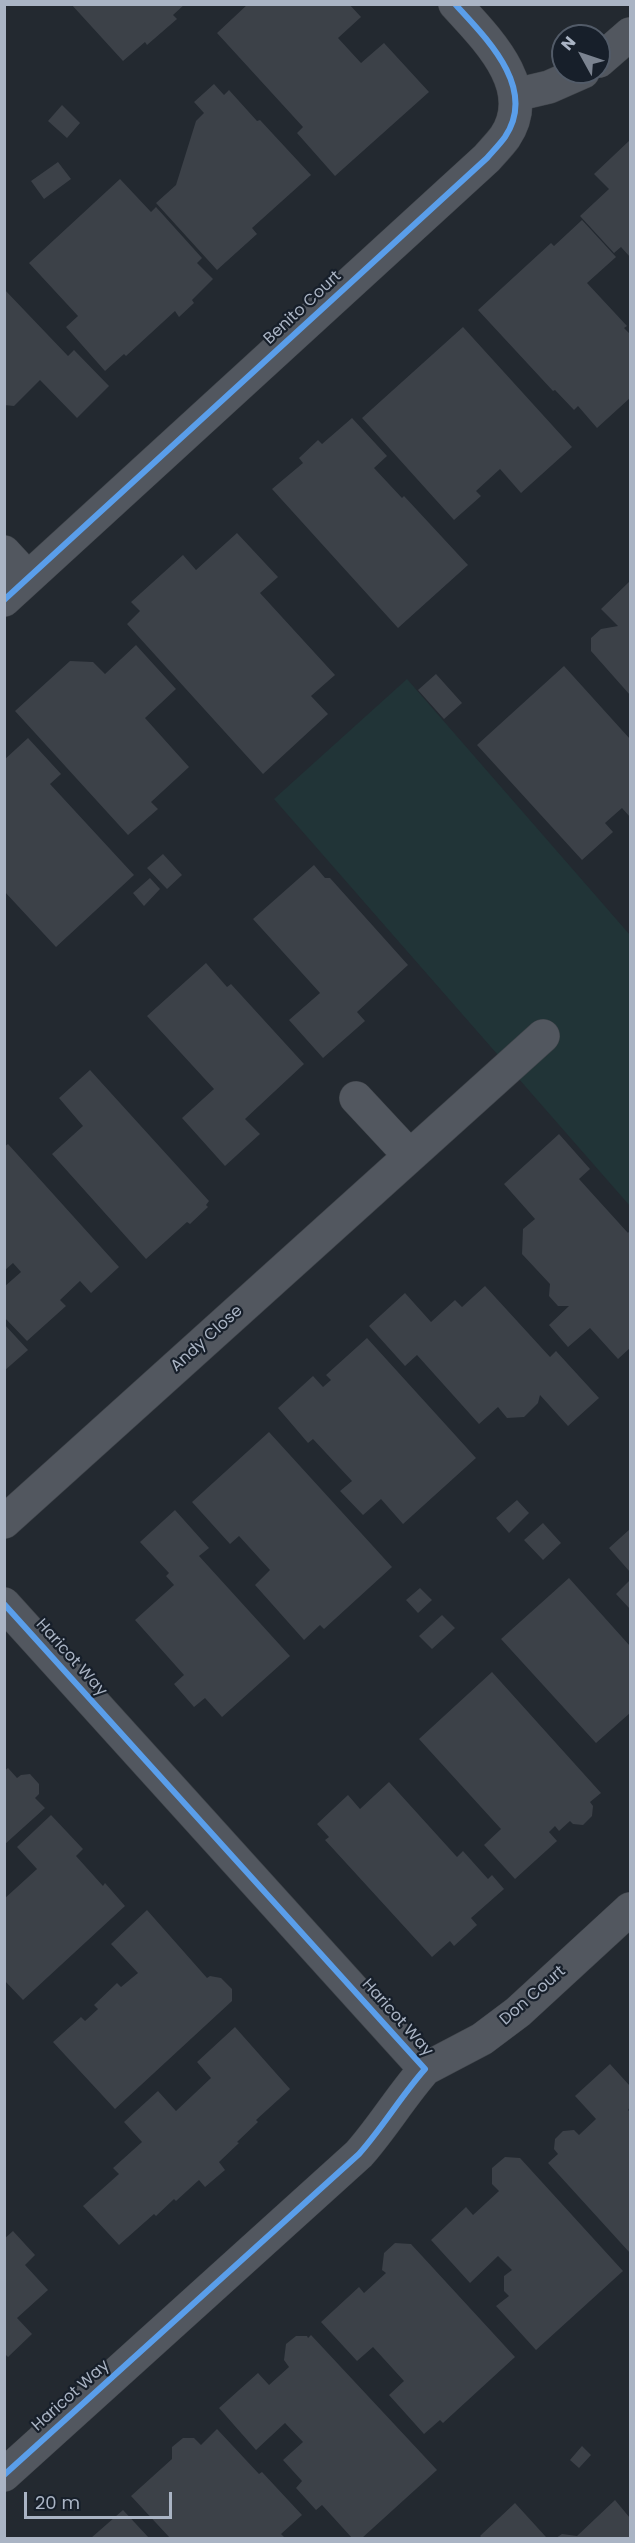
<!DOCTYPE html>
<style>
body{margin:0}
#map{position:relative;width:635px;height:2543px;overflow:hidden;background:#232930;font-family:Poppins,sans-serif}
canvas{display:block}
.frame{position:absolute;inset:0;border:6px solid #aab4c4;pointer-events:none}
.north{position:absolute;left:551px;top:24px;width:60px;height:60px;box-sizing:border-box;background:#171f2a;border:2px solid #525b68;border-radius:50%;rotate:310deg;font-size:16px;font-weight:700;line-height:24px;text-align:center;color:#aab4c4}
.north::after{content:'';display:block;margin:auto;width:21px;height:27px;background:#7b8390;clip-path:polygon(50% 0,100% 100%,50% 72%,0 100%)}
.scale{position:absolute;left:24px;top:2492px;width:148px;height:27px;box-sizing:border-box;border:3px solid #aab4c4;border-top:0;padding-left:8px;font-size:18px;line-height:21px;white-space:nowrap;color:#aab4c4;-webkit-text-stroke:4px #171f2a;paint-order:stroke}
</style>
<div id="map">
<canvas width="635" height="2543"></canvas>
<div class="frame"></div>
<div class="north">N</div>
<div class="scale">20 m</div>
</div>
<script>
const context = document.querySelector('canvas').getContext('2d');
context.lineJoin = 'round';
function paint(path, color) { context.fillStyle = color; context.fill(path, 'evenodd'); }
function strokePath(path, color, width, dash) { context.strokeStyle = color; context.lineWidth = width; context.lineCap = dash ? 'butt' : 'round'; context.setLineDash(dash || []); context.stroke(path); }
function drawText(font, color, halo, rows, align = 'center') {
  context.font = font + ' Poppins,sans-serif'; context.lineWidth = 4.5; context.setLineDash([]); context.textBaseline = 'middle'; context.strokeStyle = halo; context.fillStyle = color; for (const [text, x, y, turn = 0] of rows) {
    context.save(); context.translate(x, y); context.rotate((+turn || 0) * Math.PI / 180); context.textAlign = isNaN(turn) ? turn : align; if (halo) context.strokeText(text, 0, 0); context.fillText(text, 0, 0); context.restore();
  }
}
const green = new Path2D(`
 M 407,679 L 630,935 L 630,1206 L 274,799 Z`);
const building = new Path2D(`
 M 71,4 L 185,4 L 173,15 L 177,19 L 147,45 L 145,42 L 123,61 Z
 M 248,4 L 349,4 L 361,17 L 338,38 L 361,63 L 384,43 L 429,92 L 335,176 L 297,133 L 303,127 L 217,33 Z
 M 214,84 L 224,95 L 229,90 L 257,121 L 260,120 L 311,175 L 252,228 L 257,234 L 217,270 L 156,203 L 176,185 L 196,121 L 204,113 L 194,102 Z
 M 62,105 L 80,123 L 67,138 L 48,121 Z
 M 630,140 L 630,257 L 621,247 L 614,253 L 580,216 L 609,189 L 594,174 Z
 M 58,162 L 71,179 L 44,199 L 31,181 Z
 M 120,179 L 151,212 L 156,207 L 202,258 L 197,263 L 213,279 L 192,300 L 194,303 L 179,317 L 175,311 L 126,356 L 124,354 L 105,371 L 66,327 L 78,316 L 29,263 Z
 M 582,220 L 616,257 L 587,283 L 627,326 L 624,328 L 630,334 L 630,398 L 597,428 L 578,406 L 574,410 L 555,390 L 553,391 L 478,310 L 551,243 L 554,246 Z
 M 4,289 L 68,356 L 74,350 L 109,386 L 77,418 L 40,380 L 14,406 L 4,405 Z
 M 463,327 L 572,447 L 521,493 L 500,469 L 476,491 L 481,496 L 454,520 L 362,418 Z
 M 352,418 L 387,456 L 374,468 L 402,498 L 404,496 L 468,565 L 398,628 L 272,489 L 303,463 L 299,458 L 318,440 L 322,444 Z
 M 237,533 L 278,577 L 260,593 L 335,675 L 311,696 L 328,714 L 263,774 L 127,624 L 140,611 L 131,602 L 183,555 L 196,570 Z
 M 630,581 L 630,695 L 591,651 L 591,638 L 601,629 L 618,626 L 601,609 Z
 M 136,645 L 176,689 L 145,718 L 189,767 L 151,802 L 158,809 L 128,835 L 15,711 L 70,661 L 93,662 L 105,674 Z
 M 564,666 L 630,739 L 630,817 L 622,808 L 605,823 L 613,832 L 582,860 L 477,745 Z
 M 436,674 L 462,703 L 444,719 L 418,690 Z
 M 28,738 L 61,774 L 50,784 L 134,875 L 56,947 L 4,891 L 4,760 Z
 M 163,854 L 182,875 L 167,889 L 147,868 Z
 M 314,865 L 325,878 L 330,878 L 408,965 L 357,1012 L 365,1021 L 323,1058 L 289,1020 L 320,993 L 253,919 Z
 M 150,878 L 160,889 L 144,906 L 133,893 Z
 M 206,963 L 227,987 L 231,984 L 304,1064 L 245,1119 L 260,1134 L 225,1166 L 182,1118 L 214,1089 L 147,1016 Z
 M 90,1070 L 209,1201 L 206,1205 L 208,1207 L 190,1224 L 187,1222 L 146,1259 L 52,1154 L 83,1126 L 59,1098 Z
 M 559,1134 L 590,1169 L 579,1179 L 628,1233 L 630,1230 L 630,1348 L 618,1359 L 590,1328 L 568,1347 L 549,1325 L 569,1306 L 558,1306 L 549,1296 L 550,1284 L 522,1254 L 523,1229 L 535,1219 L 504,1184 Z
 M 8,1144 L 119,1267 L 91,1293 L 80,1281 L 60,1300 L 66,1306 L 27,1341 L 4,1317 L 4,1287 L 21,1272 L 13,1263 L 4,1271 L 4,1147 Z
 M 485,1286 L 550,1357 L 556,1351 L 599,1398 L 568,1426 L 540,1395 L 538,1403 L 524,1417 L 507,1418 L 498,1407 L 479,1424 L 417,1355 L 405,1366 L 369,1326 L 405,1293 L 431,1322 L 455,1300 L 462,1307 Z
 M 4,1324 L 28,1350 L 4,1371 Z
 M 367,1338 L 476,1458 L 403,1524 L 381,1499 L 363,1515 L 340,1491 L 352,1481 L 313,1439 L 308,1443 L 278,1408 L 313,1376 L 323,1387 L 331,1380 L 326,1375 Z
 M 269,1432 L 392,1567 L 324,1629 L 320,1625 L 304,1640 L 255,1585 L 270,1570 L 239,1536 L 230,1544 L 192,1502 Z
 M 517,1500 L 529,1513 L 509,1533 L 496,1518 Z
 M 175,1510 L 209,1548 L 199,1556 L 290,1656 L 222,1717 L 205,1698 L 194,1707 L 174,1684 L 184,1675 L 135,1620 L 174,1585 L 166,1576 L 169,1573 L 140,1542 Z
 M 543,1523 L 561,1543 L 543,1560 L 524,1540 Z
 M 630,1529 L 630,1572 L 609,1548 Z
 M 569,1578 L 630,1646 L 630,1713 L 596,1743 L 501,1639 Z
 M 630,1580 L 630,1609 L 616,1594 Z
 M 420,1588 L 432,1600 L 418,1613 L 406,1600 Z
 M 442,1615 L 455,1628 L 432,1649 L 419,1636 Z
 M 492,1672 L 601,1793 L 590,1802 L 593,1806 L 592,1816 L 583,1825 L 573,1824 L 570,1821 L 559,1831 L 555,1826 L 549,1832 L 557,1841 L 515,1879 L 484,1845 L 501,1829 L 419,1739 Z
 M 8,1768 L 17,1778 L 21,1775 L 30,1774 L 39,1784 L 39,1794 L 35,1798 L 45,1808 L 4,1845 L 4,1771 Z
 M 389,1782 L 457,1857 L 463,1851 L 488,1879 L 492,1875 L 504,1889 L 471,1918 L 477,1925 L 454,1946 L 450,1941 L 432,1957 L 325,1840 L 329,1837 L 317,1824 L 348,1795 L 360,1809 Z
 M 51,1815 L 83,1849 L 76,1856 L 103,1886 L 105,1883 L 125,1906 L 23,2000 L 4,1980 L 4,1899 L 37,1869 L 17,1847 Z
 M 147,1910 L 207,1978 L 210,1976 L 221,1978 L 232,1989 L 232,2001 L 115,2109 L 53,2042 L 81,2017 L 85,2021 L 98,2009 L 94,2005 L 117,1983 L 121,1987 L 138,1973 L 111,1944 Z
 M 235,2027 L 290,2089 L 256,2120 L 258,2122 L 237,2142 L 239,2143 L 219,2162 L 225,2170 L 205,2187 L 199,2180 L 176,2201 L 174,2199 L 156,2216 L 154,2214 L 119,2245 L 83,2206 L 119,2174 L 113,2168 L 142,2142 L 124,2122 L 158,2091 L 176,2111 L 211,2078 L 197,2062 Z
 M 610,2064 L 630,2086 L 630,2107 L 628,2110 L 630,2112 L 630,2253 L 548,2163 L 558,2154 L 554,2149 L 555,2139 L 563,2131 L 574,2130 L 579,2135 L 596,2119 L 575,2096 Z
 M 505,2157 L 520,2158 L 623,2271 L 536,2350 L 496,2306 L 509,2296 L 504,2291 L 504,2276 L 512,2270 L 498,2256 L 470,2283 L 431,2240 L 466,2207 L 473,2215 L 499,2191 L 492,2184 L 492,2168 Z
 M 13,2231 L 35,2255 L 25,2265 L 48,2290 L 17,2318 L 32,2334 L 8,2357 L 4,2353 L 4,2239 Z
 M 395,2243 L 411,2244 L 515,2357 L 443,2423 L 440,2420 L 424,2434 L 389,2395 L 404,2381 L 373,2347 L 357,2361 L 321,2322 L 359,2287 L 364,2293 L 386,2273 L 382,2270 L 384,2253 Z
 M 311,2335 L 437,2470 L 362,2538 L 352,2538 L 322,2505 L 316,2510 L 296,2488 L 302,2481 L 283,2460 L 303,2442 L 285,2423 L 256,2450 L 219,2408 L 258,2373 L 269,2385 L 289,2367 L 284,2360 L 286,2344 L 296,2336 L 307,2336 L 308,2338 Z
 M 217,2429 L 259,2474 L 262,2472 L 302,2515 L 281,2534 L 285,2538 L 170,2538 L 131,2496 L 172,2459 L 172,2447 L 183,2438 L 194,2438 L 201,2445 Z
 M 582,2446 L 591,2455 L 579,2468 L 570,2460 Z
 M 615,2500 L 630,2518 L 630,2538 L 556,2538 L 562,2534 L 577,2536 Z
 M 515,2503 L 546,2537 L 482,2538 L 480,2536 Z
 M 123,2510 L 149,2538 L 91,2538 Z`);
const minor = new Path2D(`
 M 599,61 L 630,34
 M 515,95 L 549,87 L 583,72
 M 4,552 L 28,578
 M 4,600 L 487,158 C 493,151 500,144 505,137 C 538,88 486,38 455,4
 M 356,1098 L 410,1156
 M 4,1522 L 543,1036
 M 4,1604 L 425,2069 C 401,2096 383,2127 359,2154 L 4,2475
 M 425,2069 L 482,2039 L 518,2012 L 630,1909`);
const cycleway = new Path2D(`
 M 4,600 L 487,158 C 493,151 500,144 505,137 C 538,88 486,38 455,4
 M 4,1604 L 425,2069 C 401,2096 383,2127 359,2154 L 4,2475`);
const streetNames = [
 ["Benito Court",303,308,-43],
 ["Andy Close",207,1339,-42],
 ["Haricot Way",71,1658,48],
 ["Don Court",533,1996,-41],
 ["Haricot Way",397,2018,48],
 ["Haricot Way",71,2396,-42]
];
paint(green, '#213437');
paint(building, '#3c4148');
strokePath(minor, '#40454b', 34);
strokePath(minor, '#52575f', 33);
strokePath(cycleway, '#5a9eea', 6);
drawText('16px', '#aab4c4', '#171f2a', streetNames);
</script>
